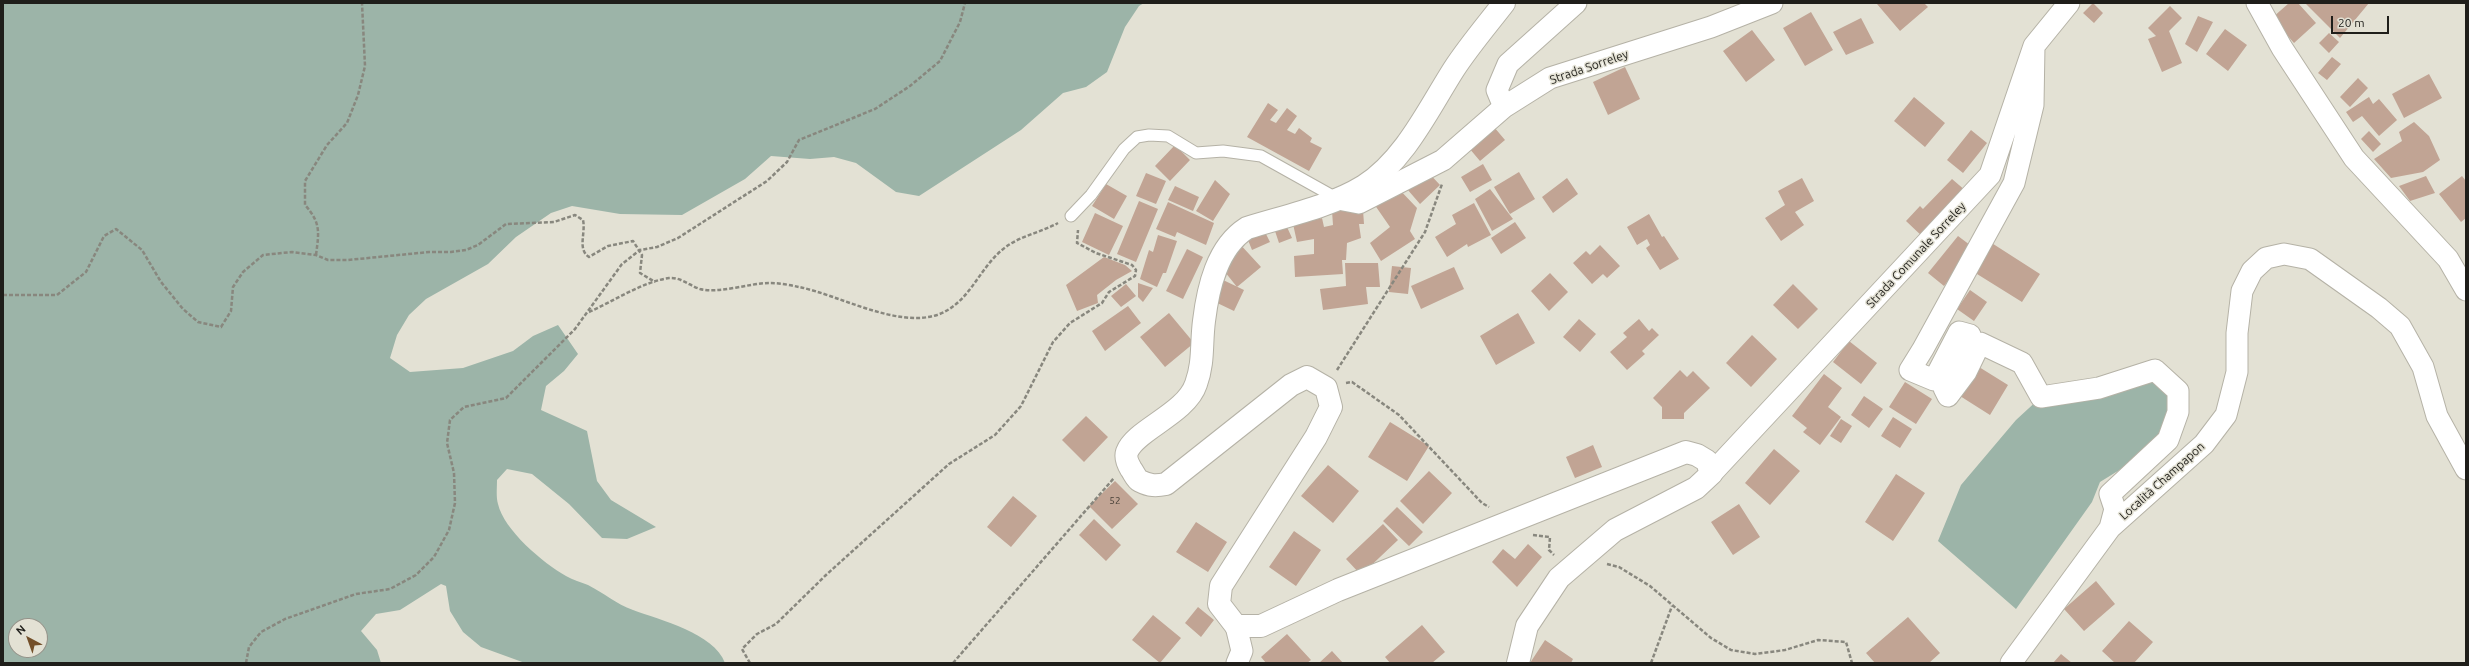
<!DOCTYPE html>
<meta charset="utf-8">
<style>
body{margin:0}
#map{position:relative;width:2469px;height:666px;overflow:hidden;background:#e3e1d4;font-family:Ubuntu,sans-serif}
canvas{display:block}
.frame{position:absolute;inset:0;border:4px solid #1f1e1a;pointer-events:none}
.north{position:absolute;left:8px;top:618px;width:40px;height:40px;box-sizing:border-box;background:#e3e1d4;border:1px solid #95938a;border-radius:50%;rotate:319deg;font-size:11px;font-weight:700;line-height:16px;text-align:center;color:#1f1e1a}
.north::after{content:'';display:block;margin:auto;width:14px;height:18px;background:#734f29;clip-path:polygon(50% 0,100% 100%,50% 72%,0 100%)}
.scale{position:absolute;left:2331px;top:16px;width:58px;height:18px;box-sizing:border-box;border:2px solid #1f1e1a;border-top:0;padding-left:5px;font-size:12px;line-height:14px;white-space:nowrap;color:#1f1e1a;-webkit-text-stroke:3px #e3e1d4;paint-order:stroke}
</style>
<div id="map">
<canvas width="2469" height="666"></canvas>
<div class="frame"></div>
<div class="north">N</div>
<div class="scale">20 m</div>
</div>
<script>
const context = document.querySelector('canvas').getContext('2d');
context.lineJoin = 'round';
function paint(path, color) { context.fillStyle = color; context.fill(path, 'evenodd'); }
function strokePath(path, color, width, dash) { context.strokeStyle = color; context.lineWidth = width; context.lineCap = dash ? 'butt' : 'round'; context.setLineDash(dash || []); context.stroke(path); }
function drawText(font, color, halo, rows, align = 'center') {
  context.font = font + ' Ubuntu,sans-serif'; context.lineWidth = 3; context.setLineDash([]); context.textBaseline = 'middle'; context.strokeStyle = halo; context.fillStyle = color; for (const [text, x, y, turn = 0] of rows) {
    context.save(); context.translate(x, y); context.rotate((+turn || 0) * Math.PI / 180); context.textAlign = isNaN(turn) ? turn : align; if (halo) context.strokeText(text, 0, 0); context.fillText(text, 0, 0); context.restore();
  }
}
const green = new Path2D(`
 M 3,3 L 1144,3 L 1139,6 L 1125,27 L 1107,72 L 1086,87 L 1063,93 L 1021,130 L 919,196 L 896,192 L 856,163 L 834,157 L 810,159 L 771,156 L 745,179 L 682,215 L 620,214 L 572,206 L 551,213 L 516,237 L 488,264 L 426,299 L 409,315 L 397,335 L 390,358 L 410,372 L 463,368 L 513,351 L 533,336 L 558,325 L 578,354 L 564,371 L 546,386 L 541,410 L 587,431 L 597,481 L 611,500 L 656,527 L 627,539 L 602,538 L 569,504 L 532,474 L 507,469 L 497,480 C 497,488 496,497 498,504 C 504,530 543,563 566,576 C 573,580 581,582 588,585 C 604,593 616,604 633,610 C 660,620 714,633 725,663 L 525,663 L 481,647 L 463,632 L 450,611 L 446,586 L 441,584 L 400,610 L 376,614 L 361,631 L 377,650 L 381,663 L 3,663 ZM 16,626 L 40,626 L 40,650 L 16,650 Z
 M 2155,370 L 2178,391 L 2168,440 L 2100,482 L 2092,502 L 2016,609 L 1938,541 L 1961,485 L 2016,420 L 2041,397 Z`);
const building = new Path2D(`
 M 1879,3 L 1924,3 L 1928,7 L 1900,31 L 1877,4 Z
 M 2093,3 L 2103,13 L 2094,23 L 2083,13 Z
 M 2289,3 L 2298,3 L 2316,23 L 2294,43 L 2272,18 Z
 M 2305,3 L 2369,3 L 2340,38 Z
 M 2170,6 L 2182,18 L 2169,31 L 2182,63 L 2162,72 L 2148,39 L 2156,36 L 2148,28 Z
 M 1811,12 L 1833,50 L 1805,66 L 1783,28 Z
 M 2198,16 L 2213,22 L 2197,52 L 2185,44 Z
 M 1861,18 L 1874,43 L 1846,55 L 1833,32 Z
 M 2225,29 L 2247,45 L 2228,71 L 2206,54 Z
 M 1752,30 L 1775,60 L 1746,82 L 1723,51 Z
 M 2329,33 L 2339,42 L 2329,53 L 2319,43 Z
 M 2332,57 L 2341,64 L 2327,80 L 2318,73 Z
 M 1625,67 L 1640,99 L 1608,115 L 1593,82 Z
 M 2429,74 L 2442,98 L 2404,118 L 2392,94 Z
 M 2358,78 L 2368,88 L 2350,107 L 2340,97 Z
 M 1914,97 L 1945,123 L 1925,147 L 1894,121 Z
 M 2369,97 L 2373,104 L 2379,99 L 2397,120 L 2379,136 L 2362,116 L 2353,122 L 2346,112 Z
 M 1268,103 L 1278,110 L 1270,120 L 1276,123 L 1287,108 L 1297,116 L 1287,130 L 1295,134 L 1299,128 L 1312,138 L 1310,142 L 1322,148 L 1309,171 L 1247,137 Z
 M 2414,122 L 2429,136 L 2440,160 L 2423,172 L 2391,178 L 2374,159 L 2402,141 L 2399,132 Z
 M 1494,127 L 1505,140 L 1480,161 L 1469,148 Z
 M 1971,130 L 1987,143 L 1963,173 L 1947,160 Z
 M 2369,131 L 2381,144 L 2373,152 L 2361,139 Z
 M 1175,145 L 1190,160 L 1170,181 L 1155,166 Z
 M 1483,164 L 1492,180 L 1470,192 L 1461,177 Z
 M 1426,170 L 1440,185 L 1420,204 L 1407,189 Z
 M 1519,172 L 1535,199 L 1510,214 L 1494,187 Z
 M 1146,173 L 1166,181 L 1156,204 L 1136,196 Z
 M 2426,176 L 2435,193 L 2410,201 L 2399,186 Z
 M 2462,176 L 2466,181 L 2466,218 L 2461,222 L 2439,194 Z
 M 1567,178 L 1578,194 L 1553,213 L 1542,197 Z
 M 1802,178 L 1814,201 L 1795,212 L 1804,225 L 1781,241 L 1765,218 L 1785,205 L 1778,191 Z
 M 1952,179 L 1966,191 L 1925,239 L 1906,221 L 1920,206 L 1923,209 Z
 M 1215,180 L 1230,194 L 1213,221 L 1196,211 Z
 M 1106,184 L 1127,196 L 1114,219 L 1092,206 Z
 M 1175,186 L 1199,197 L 1193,211 L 1168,200 Z
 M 1396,186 L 1417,208 L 1410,231 L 1415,239 L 1381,261 L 1370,243 L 1390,227 L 1372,201 Z
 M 1490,189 L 1513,219 L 1492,231 L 1475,199 Z
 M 1139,201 L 1158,209 L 1136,262 L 1117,254 Z
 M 1168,202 L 1214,223 L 1206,245 L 1177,232 L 1175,237 L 1156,229 Z
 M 1474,203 L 1491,235 L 1468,247 L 1467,244 L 1447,257 L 1435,237 L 1456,224 L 1452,215 Z
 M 1363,210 L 1364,224 L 1359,224 L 1361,238 L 1347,243 L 1346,260 L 1342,260 L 1343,274 L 1295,277 L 1294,256 L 1314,254 L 1314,239 L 1297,242 L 1293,224 L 1322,218 L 1324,227 L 1333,225 L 1332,211 Z
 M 1095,213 L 1123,226 L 1109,255 L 1082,242 Z
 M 1649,214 L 1662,237 L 1664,236 L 1679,259 L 1660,270 L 1646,248 L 1650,245 L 1647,239 L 1637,245 L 1627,227 Z
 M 1515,222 L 1526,238 L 1501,254 L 1491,238 Z
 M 1287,227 L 1292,238 L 1279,243 L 1275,231 Z
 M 1263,228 L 1270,242 L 1252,250 L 1246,235 Z
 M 1158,235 L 1177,241 L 1166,273 L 1163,273 L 1157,287 L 1140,279 L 1149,250 L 1153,252 Z
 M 1958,236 L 1974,248 L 1944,286 L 1928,273 Z
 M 1987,240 L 2040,274 L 2022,302 L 1969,269 Z
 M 1238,242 L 1261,267 L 1237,287 L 1221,267 Z
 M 1600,245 L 1620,266 L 1607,278 L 1603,274 L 1592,284 L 1573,263 L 1586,251 L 1590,255 Z
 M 1187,249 L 1203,257 L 1183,299 L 1166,291 Z
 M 1104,257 L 1125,265 L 1132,271 L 1116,280 L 1097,295 L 1098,303 L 1077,311 L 1066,285 Z
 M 1345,263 L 1378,263 L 1380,287 L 1366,287 L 1368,304 L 1323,310 L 1320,289 L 1346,286 Z
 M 1392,266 L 1411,268 L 1408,294 L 1389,292 Z
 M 1454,267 L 1464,289 L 1421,309 L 1411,286 Z
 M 1550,273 L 1568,292 L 1549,311 L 1531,291 Z
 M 1221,279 L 1244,290 L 1234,311 L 1211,300 Z
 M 1138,283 L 1153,288 L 1143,302 L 1138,297 Z
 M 1126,284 L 1136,296 L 1121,307 L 1111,296 Z
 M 1793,284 L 1818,309 L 1798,329 L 1773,305 Z
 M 1970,290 L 1987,302 L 1974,321 L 1957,309 Z
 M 1128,306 L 1141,323 L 1105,351 L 1092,331 Z
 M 1169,313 L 1194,343 L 1165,367 L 1140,337 Z
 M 1518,313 L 1535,343 L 1496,365 L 1480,336 Z
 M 1579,319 L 1596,334 L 1580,352 L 1563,337 Z
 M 1639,319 L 1649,331 L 1652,328 L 1659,335 L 1642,351 L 1645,354 L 1627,370 L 1610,352 L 1627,337 L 1623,333 Z
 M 1752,335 L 1777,359 L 1751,387 L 1726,363 Z
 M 1849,341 L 1877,363 L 1861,384 L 1833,362 Z
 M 1979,367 L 2008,385 L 1990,415 L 1960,396 Z
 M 1680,370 L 1687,377 L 1693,371 L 1710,388 L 1684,413 L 1684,419 L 1662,419 L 1662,407 L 1653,398 Z
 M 1824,374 L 1842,388 L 1828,407 L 1841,417 L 1820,445 L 1803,432 L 1807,428 L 1792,416 Z
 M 1905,382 L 1932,399 L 1916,424 L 1889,407 Z
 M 1864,396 L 1883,409 L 1869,428 L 1851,415 Z
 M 1086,416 L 1108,437 L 1084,462 L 1062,440 Z
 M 1893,417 L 1912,429 L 1900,448 L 1881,436 Z
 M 1841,419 L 1852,426 L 1841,443 L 1830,436 Z
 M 1390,422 L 1429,446 L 1407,481 L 1368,457 Z
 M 1593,445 L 1602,467 L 1575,478 L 1566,457 Z
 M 1774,449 L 1800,471 L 1770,505 L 1745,483 Z
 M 1328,465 L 1359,491 L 1333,523 L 1301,496 Z
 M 1429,471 L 1452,493 L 1423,524 L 1400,501 Z
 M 1896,474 L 1925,493 L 1893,541 L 1865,522 Z
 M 1115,481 L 1138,504 L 1112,529 L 1089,506 Z
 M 1013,496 L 1037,516 L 1011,547 L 987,527 Z
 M 1739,504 L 1760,537 L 1733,555 L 1711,522 Z
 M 1397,507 L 1423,532 L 1409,546 L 1383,521 Z
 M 1094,519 L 1121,545 L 1106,561 L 1079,535 Z
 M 1196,522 L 1227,542 L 1208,572 L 1176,552 Z
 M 1383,524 L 1398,540 L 1361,575 L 1346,559 Z
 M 1294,531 L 1321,550 L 1296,586 L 1269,567 Z
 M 1528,544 L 1542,557 L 1517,587 L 1492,562 L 1503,549 L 1515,559 Z
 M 2096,581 L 2115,604 L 2084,631 L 2064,609 Z
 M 1198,607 L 1214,620 L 1201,637 L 1185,623 Z
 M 1153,615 L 1181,638 L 1160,663 L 1132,640 Z
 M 1908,617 L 1940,653 L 1929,663 L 1875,663 L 1866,653 Z
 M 2129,621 L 2153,642 L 2134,663 L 2115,663 L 2102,651 Z
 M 1422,625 L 1445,652 L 1432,663 L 1390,663 L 1385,657 Z
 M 1287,634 L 1311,660 L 1307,663 L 1266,663 L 1261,657 Z
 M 1545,640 L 1573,659 L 1571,663 L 1530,663 Z
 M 1332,651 L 1343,663 L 1319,663 Z
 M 2061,654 L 2072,663 L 2053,663 Z`);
const path = new Path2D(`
 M 316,255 C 319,232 321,223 305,205 L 305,181 L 327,145 L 347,123 L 358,95 L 365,66 L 362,3
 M 3,295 L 57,295 L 86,272 L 104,236 L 116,229 L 142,250 L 161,282 L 183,309 L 198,322 L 221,327 L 231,311 L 233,287 L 243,272 L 263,255 L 292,252 L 316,255 L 328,260 L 348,260 L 429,252 L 451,252 L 466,250 L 478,245 L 506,224 L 554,222 L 575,215 L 583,220 C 586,233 577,249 589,257 L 608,246 L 633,241 L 642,255 L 640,273 L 655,282
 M 589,312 C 614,301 642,282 669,278 C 681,277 690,286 700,289 C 719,294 750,283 769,283 C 779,283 790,285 799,287 C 839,295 896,328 937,315 C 969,304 978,270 1002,250 C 1018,236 1040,233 1058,223
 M 1337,370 L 1425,232 L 1442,184
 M 1346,383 L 1352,382 L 1399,415 L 1482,503 L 1489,507
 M 1533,535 L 1550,537 L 1549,550 L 1554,555
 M 1607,564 L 1619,567 L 1650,586 L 1711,638 L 1731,650 L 1755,654 L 1785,650 L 1818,640 L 1846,642 L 1852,663
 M 246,663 L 249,647 L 261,632 L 285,619 L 356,594 L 390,589 L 416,575 L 434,557 L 449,530 L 455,503 L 454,473 L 447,443 L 450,420 L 464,407 L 506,398 L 575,329 L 622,264 L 640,250 L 657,247 L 678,238 L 767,181 L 787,162 L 799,140 L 875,109 L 910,86 L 940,61 L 960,22 L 965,3
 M 750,663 L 742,649 L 757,634 L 776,624 L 826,575 L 949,464 L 995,435 L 1021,406 L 1053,342 L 1070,323 L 1102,303 L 1109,292 L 1135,276 L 1136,270 L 1132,265 L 1096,253 L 1077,243 L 1078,230
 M 953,663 L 1114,478
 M 1651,663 L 1672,606`);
const lane = new Path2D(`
 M 1071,216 L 1091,195 L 1124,149 L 1137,137 L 1149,135 L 1168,136 L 1196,153 L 1223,151 L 1261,156 L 1338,199`);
const street = new Path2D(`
 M 2257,3 L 2282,48 L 2354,158 L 2448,259 L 2466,290
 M 1504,107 L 1497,90 L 1508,64 L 1576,3
 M 1338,199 L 1359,203 L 1443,160 L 1504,107 L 1550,78 L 1711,27 L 1772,3
 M 1711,474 L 1990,175 L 2034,46 L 2069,3
 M 2110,528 L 2204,444 L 2226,415 L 2237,372 L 2237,333 L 2242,291 L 2252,271 L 2266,258 L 2284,254 L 2310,259 L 2379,308 L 2400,326 L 2423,367 L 2437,416 L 2466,469
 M 1236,626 L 1242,651 L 1237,663
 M 2011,663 L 2110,528 L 2115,509 L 2110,494 L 2168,440 L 2178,412 L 2178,391 L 2155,370 L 2099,388 L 2041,397 L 2022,363 L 1980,343 L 1966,372 L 1948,396 L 1944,388 L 1970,335 L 1959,332 L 1934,380 L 1910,370 L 1923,349 L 2014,183 L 2033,105 L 2034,46`);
const secondary = new Path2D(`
 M 1504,3 C 1487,25 1469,46 1454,69 C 1429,108 1405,160 1364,186 C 1330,207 1285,216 1247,228 C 1217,247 1208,288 1204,321 C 1201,344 1204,362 1196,384 C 1186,414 1135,430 1127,452 C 1125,458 1128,464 1131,469 C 1134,473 1136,479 1140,481 C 1150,486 1156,486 1166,484 L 1291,385 L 1307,377 L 1326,388 L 1331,407 L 1316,437 L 1221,586 L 1219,604 L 1236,626 L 1261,626 L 1338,590 L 1686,452 L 1697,455 L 1707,461 L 1711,474 L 1696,488 L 1615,530 L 1559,578 L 1527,626 L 1518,663`);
const numberNames = [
 ["52",1115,501]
];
const streetNames = [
 ["Strada Sorreley",1589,67,-19],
 ["Strada Comunale Sorreley",1916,255,-47],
 ["Località Champapon",2162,481,-42]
];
paint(green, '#9cb4a8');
paint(building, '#c1a494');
strokePath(lane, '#b5b2a6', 13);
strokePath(street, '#b5b2a6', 23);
strokePath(secondary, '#b5b2a6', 24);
strokePath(path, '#88877e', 2.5, [4, 2]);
strokePath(lane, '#fff', 11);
strokePath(street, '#fff', 21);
strokePath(secondary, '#fff', 22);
drawText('10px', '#484038', null, numberNames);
drawText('12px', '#1f1e1a', '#e3e1d4', streetNames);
</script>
